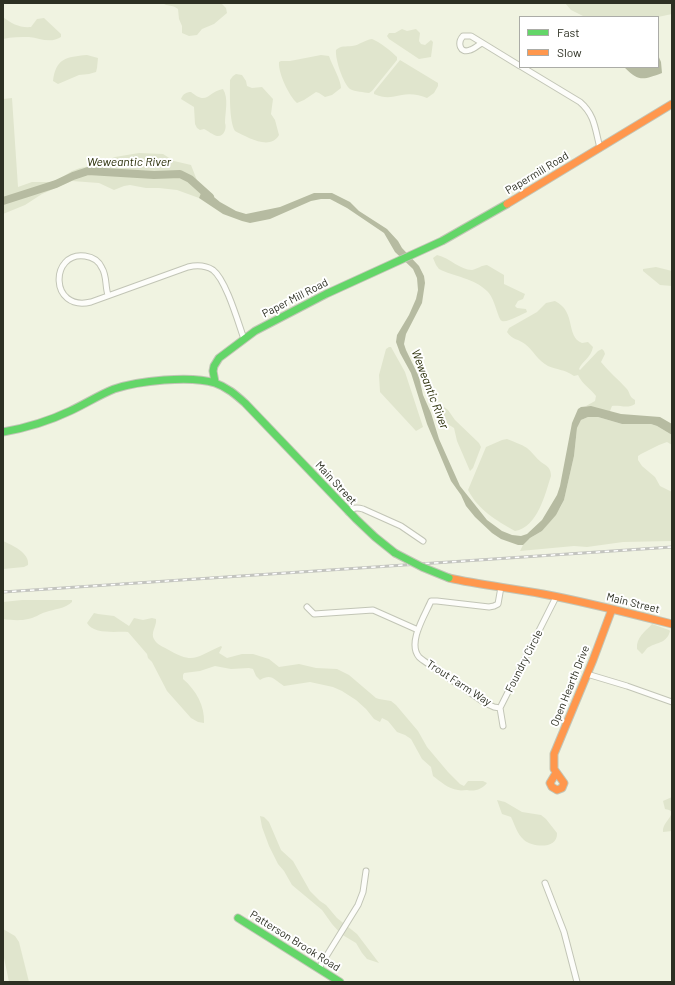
<!DOCTYPE html>
<style>
body{margin:0}
#map{position:relative;width:675px;height:985px;overflow:hidden;background:#f0f3e1;font-family:Barlow,sans-serif}
canvas{display:block}
.frame{position:absolute;inset:0;border:4px solid #2d3023;pointer-events:none}
.legend{position:absolute;left:519px;top:16px;width:140px;height:52px;box-sizing:border-box;background:#fff;border:1px solid #abaca7;margin:0;padding:5px 7px;list-style:none;font-size:12px;color:#2d3023}
.legend li{display:flex;align-items:center;gap:8px;height:20px}
.legend b{width:20px;border:1px solid #abaca7}
</style>
<div id="map">
<canvas width="675" height="985"></canvas>
<div class="frame"></div>
<ul class="legend">
<li><b style="height:5px;background:#63d668"></b>Fast</li>
<li><b style="height:5px;background:#ff974d"></b>Slow</li>
</ul>
</div>
<script>
const context = document.querySelector('canvas').getContext('2d');
context.lineJoin = 'round';
function paint(path, color) { context.fillStyle = color; context.fill(path, 'evenodd'); }
function strokePath(path, color, width, dash) { context.strokeStyle = color; context.lineWidth = width; context.lineCap = dash ? 'butt' : 'round'; context.setLineDash(dash || []); context.stroke(path); }
function drawText(font, color, halo, rows, align = 'center') {
  context.font = font + ' Barlow,sans-serif'; context.lineWidth = 4; context.setLineDash([]); context.textBaseline = 'middle'; context.strokeStyle = halo; context.fillStyle = color; for (const [text, x, y, turn = 0] of rows) {
    context.save(); context.translate(x, y); context.rotate((+turn || 0) * Math.PI / 180); context.textAlign = isNaN(turn) ? turn : align; if (halo) context.strokeText(text, 0, 0); context.fillText(text, 0, 0); context.restore();
  }
}
const green = new Path2D(`
 M 163,3 L 221,3 L 226,8 L 227,13 L 214,24 L 202,29 L 197,35 L 189,36 L 182,33 L 182,26 L 179,19 L 178,9 C 172,4 167,7 163,3 Z
 M 565,3 L 672,3 L 672,14 L 658,17 L 585,17 L 571,10 Z
 M 3,17 C 12,24 20,28 31,27 L 37,19 L 44,18 L 61,34 L 61,37 C 50,44 40,38 29,37 C 20,37 12,37 3,39 Z
 M 402,29 L 407,31 L 416,29 L 420,33 L 419,41 L 421,44 L 425,45 L 431,40 L 433,42 L 431,57 L 419,59 L 389,39 L 387,36 L 389,33 L 395,33 Z
 M 372,39 C 380,42 391,51 397,57 L 397,60 L 372,91 L 369,93 C 364,92 355,92 350,89 C 343,83 335,59 336,50 C 341,45 346,47 352,46 C 360,45 364,40 372,39 Z
 M 87,55 L 98,58 L 97,68 L 96,72 L 89,74 L 79,75 L 58,84 L 53,81 C 56,58 66,57 87,55 Z
 M 321,55 L 329,56 C 332,65 341,80 341,88 L 332,95 L 325,97 L 319,93 L 316,92 L 304,100 L 297,103 C 289,96 278,73 279,62 L 281,61 L 290,61 Z
 M 400,60 L 438,83 L 438,86 L 434,93 L 427,98 C 420,95 410,93 402,95 C 391,97 386,99 374,94 L 374,92 Z
 M 236,74 L 242,75 L 246,81 L 247,86 L 252,88 L 262,87 L 273,99 L 271,114 L 275,120 L 279,135 C 270,151 247,137 235,131 C 229,121 230,93 230,80 L 233,76 Z
 M 223,89 C 229,98 225,113 225,123 C 227,128 224,137 217,136 C 213,135 208,131 204,129 L 200,130 L 197,128 L 195,124 L 194,107 L 181,99 C 183,94 186,92 191,92 C 208,106 207,92 223,89 Z
 M 12,98 L 18,187 L 32,182 L 50,182 L 56,181 L 72,171 L 80,168 L 91,166 L 115,157 L 139,153 L 163,154 L 174,161 L 191,165 L 198,183 L 203,188 L 199,198 L 177,190 L 159,188 L 146,188 L 130,185 L 124,186 L 114,190 L 99,183 L 72,181 L 42,194 L 25,205 L 3,214 L 3,99 Z
 M 437,255 C 450,258 460,270 472,270 C 477,269 482,265 487,265 L 504,275 L 504,284 L 525,294 L 523,299 L 518,301 L 515,306 L 517,308 L 526,309 L 527,312 C 522,314 507,323 502,321 C 498,320 495,298 487,291 C 474,278 455,277 439,269 L 436,265 L 433,258 Z
 M 656,267 L 672,271 L 672,286 L 660,285 L 643,271 L 643,269 Z
 M 555,301 C 577,312 565,336 582,343 L 588,342 L 593,347 C 591,358 582,361 579,369 L 580,370 L 598,351 L 602,349 L 604,351 L 605,354 L 601,362 C 609,372 618,379 626,388 C 631,393 628,396 635,400 L 635,404 C 628,409 620,405 612,406 L 610,411 L 607,411 L 586,406 L 595,401 L 596,396 C 590,388 583,385 578,375 L 574,376 C 564,369 557,370 548,366 C 538,361 533,350 525,344 C 519,339 512,340 507,332 L 509,328 L 537,312 L 546,303 Z
 M 389,347 L 391,347 L 405,372 L 423,427 L 416,431 L 380,392 L 379,375 L 386,349 Z
 M 441,406 L 443,406 L 448,410 L 455,420 L 479,443 L 481,447 L 473,468 L 470,471 L 457,441 L 454,428 C 445,423 438,417 441,406 Z
 M 588,417 L 598,417 L 622,424 L 651,424 L 657,426 L 672,435 L 672,445 L 667,442 L 659,445 L 641,454 L 638,456 L 638,460 L 642,466 L 655,477 L 660,486 L 672,492 L 672,541 L 623,542 L 587,547 L 574,546 L 520,551 L 523,545 L 530,538 L 542,531 L 560,508 L 564,500 L 574,456 L 577,428 L 581,420 Z
 M 507,439 C 514,442 521,444 527,448 C 532,452 536,458 541,462 C 547,466 551,468 551,476 C 545,494 538,527 515,531 C 496,520 479,511 468,490 L 486,447 L 502,440 Z
 M 3,541 C 12,545 30,553 28,565 L 24,567 L 3,569 Z
 M 22,600 L 72,600 L 72,602 C 65,609 54,609 46,612 C 39,614 35,618 28,619 C 20,621 11,620 3,619 L 3,602 Z
 M 94,613 L 98,614 L 114,616 L 129,626 L 134,618 L 143,620 L 152,618 L 156,619 C 157,625 152,630 153,637 C 155,643 161,646 167,649 C 195,665 195,657 221,646 L 222,647 L 219,653 L 227,658 L 242,654 L 253,654 L 269,659 L 279,667 L 299,664 L 316,668 L 337,669 L 349,675 L 376,698 L 379,699 L 391,701 L 396,705 L 418,731 L 427,747 L 448,772 L 460,784 L 464,786 L 468,781 L 483,781 L 487,783 C 482,789 475,792 467,790 C 464,790 461,791 458,790 C 448,789 440,781 433,776 L 431,767 L 422,759 L 411,739 L 405,735 L 397,732 L 388,721 L 382,718 L 380,722 L 374,719 L 366,709 L 356,700 L 342,691 L 333,687 L 310,682 L 284,686 C 274,680 272,673 260,680 L 256,676 L 253,669 L 249,668 L 231,669 L 215,666 L 200,671 L 184,673 L 183,675 L 183,679 C 196,690 205,706 204,723 L 198,722 L 191,718 L 167,691 L 152,662 L 148,658 L 147,654 L 128,632 C 116,631 94,635 87,623 Z
 M 652,624 L 669,630 L 670,631 C 667,643 658,642 649,647 C 646,648 645,652 642,654 L 637,649 C 636,637 645,632 652,624 Z
 M 672,797 L 672,831 L 663,832 C 662,824 670,820 672,812 L 669,810 L 665,809 L 663,801 Z
 M 497,800 L 505,802 L 522,812 L 541,815 L 546,819 L 557,833 C 558,850 532,847 524,840 C 517,834 515,825 511,817 L 502,814 Z
 M 260,816 L 264,817 L 269,822 L 281,850 L 293,861 L 310,891 L 320,901 L 326,905 L 337,918 L 357,934 L 379,963 L 367,959 L 362,953 L 356,943 L 341,934 L 332,924 L 322,910 L 292,885 L 284,871 L 278,864 L 269,846 L 262,827 Z
 M 3,929 L 15,936 L 19,942 L 29,982 L 9,982 L 3,953 Z`);
const water = new Path2D(`
 M 658,55 L 661,62 L 662,73 C 643,80 639,82 624,67 L 658,67 Z
 M 203,188 L 220,202 L 236,211 L 246,214 L 280,207 L 314,193 L 332,193 L 350,202 L 359,211 L 387,229 L 398,241 L 402,248 L 419,266 L 424,276 L 425,283 L 422,303 L 406,334 L 404,344 L 406,350 L 419,377 L 423,395 L 431,413 L 439,439 L 460,486 L 487,520 L 502,531 L 512,535 L 521,536 L 527,534 L 542,520 L 557,495 L 560,486 L 572,423 L 578,409 L 581,407 L 591,406 L 621,414 L 660,417 L 672,424 L 672,435 L 657,426 L 651,424 L 622,424 L 598,417 L 588,417 L 581,420 L 577,428 L 574,456 L 564,500 L 556,515 L 542,531 L 530,538 L 523,545 L 518,545 L 501,539 L 492,533 L 475,517 L 466,506 L 461,495 L 451,481 L 427,424 L 411,373 L 400,353 L 396,342 L 397,335 L 409,315 L 416,299 L 418,290 L 417,278 L 413,269 L 395,252 L 384,233 L 347,208 L 330,199 L 321,199 L 311,201 L 270,219 L 250,223 L 242,221 L 223,214 L 199,198 Z`);
const river = new Path2D(`
 M 3,201 L 56,184 L 73,176 L 88,171 L 154,175 L 180,174 L 190,179 L 210,197`);
const street = new Path2D(`
 M 482,43 C 478,45 474,49 470,50 C 460,54 457,43 463,36 L 471,36 L 520,66
 M 522,67 L 580,102 C 595,115 595,129 600,148
 M 108,295 C 105,286 107,276 102,268 C 99,261 92,257 85,256 C 50,251 49,312 91,302 L 188,267 C 197,265 205,265 213,270 C 226,280 238,322 244,339
 M 348,512 C 353,508 356,507 363,509 L 401,526 L 423,541
 M 307,607 L 314,614 L 373,610 L 418,630
 M 587,674 L 627,686 L 672,702
 M 500,708 L 494,707 L 485,703 L 427,663 C 424,661 421,659 419,657 C 407,643 425,615 431,601 L 437,601 L 489,607 L 494,606 L 498,604 L 501,587
 M 503,726 L 500,708 L 502,704 L 556,597
 M 545,883 L 564,932 L 577,982
 M 319,968 L 358,905 L 363,892 L 366,871`);
const fast = new Path2D(`
 M 215,382 L 213,371 L 214,366 L 219,358 L 255,331 L 326,294 L 442,241 L 507,204
 M 3,432 C 26,428 49,421 70,411 C 85,404 99,395 114,389 C 138,381 190,375 215,383 C 227,387 236,395 245,403 L 356,519 L 375,537 L 395,553
 M 238,918 L 340,982`);
const slow = new Path2D(`
 M 507,204 L 672,104
 M 449,578 C 480,585 512,588 543,594 C 586,602 629,613 672,624
 M 556,773 L 550,783 L 552,787 L 557,790 L 562,788 L 564,783 L 554,769 L 554,754 L 593,660 L 612,609`);
const rail = new Path2D(`
 M 3,592 L 672,547`);
const fastBridge = new Path2D(`
 M 395,553 L 422,567 L 449,578`);
const streetNames = [
 ["Papermill Road",537,173,-31],
 ["Paper Mill Road",295,298,-27],
 ["Main Street",336,483,47],
 ["Main Street",633,603,14],
 ["Foundry Circle",524,661,-63],
 ["Trout Farm Way",459,683,33],
 ["Open Hearth Drive",570,686,-68],
 ["Patterson Brook Road",295,941,32]
];
const waterNames = [
 ["Weweantic River",129,162],
 ["Weweantic River",430,389,69]
];
paint(green, '#e0e5cd');
paint(water, '#b6bba1');
strokePath(river, '#b6bba1', 8);
strokePath(street, '#c2c5b6', 7);
strokePath(fast, '#c2c5b6', 9);
strokePath(slow, '#c2c5b6', 9);
strokePath(street, '#fdfdfa', 5);
strokePath(fast, '#63d668', 7);
strokePath(slow, '#ff974d', 7);
strokePath(rail, '#c3c4bf', 3);
strokePath(rail, '#fff', 1.5, [4.5]);
strokePath(fastBridge, '#c2c5b6', 9, []);
strokePath(fastBridge, '#63d668', 7);
drawText('11px', '#2d3023', '#fff', streetNames);
drawText('italic 12px', '#282d06', '#fff', waterNames);
</script>
